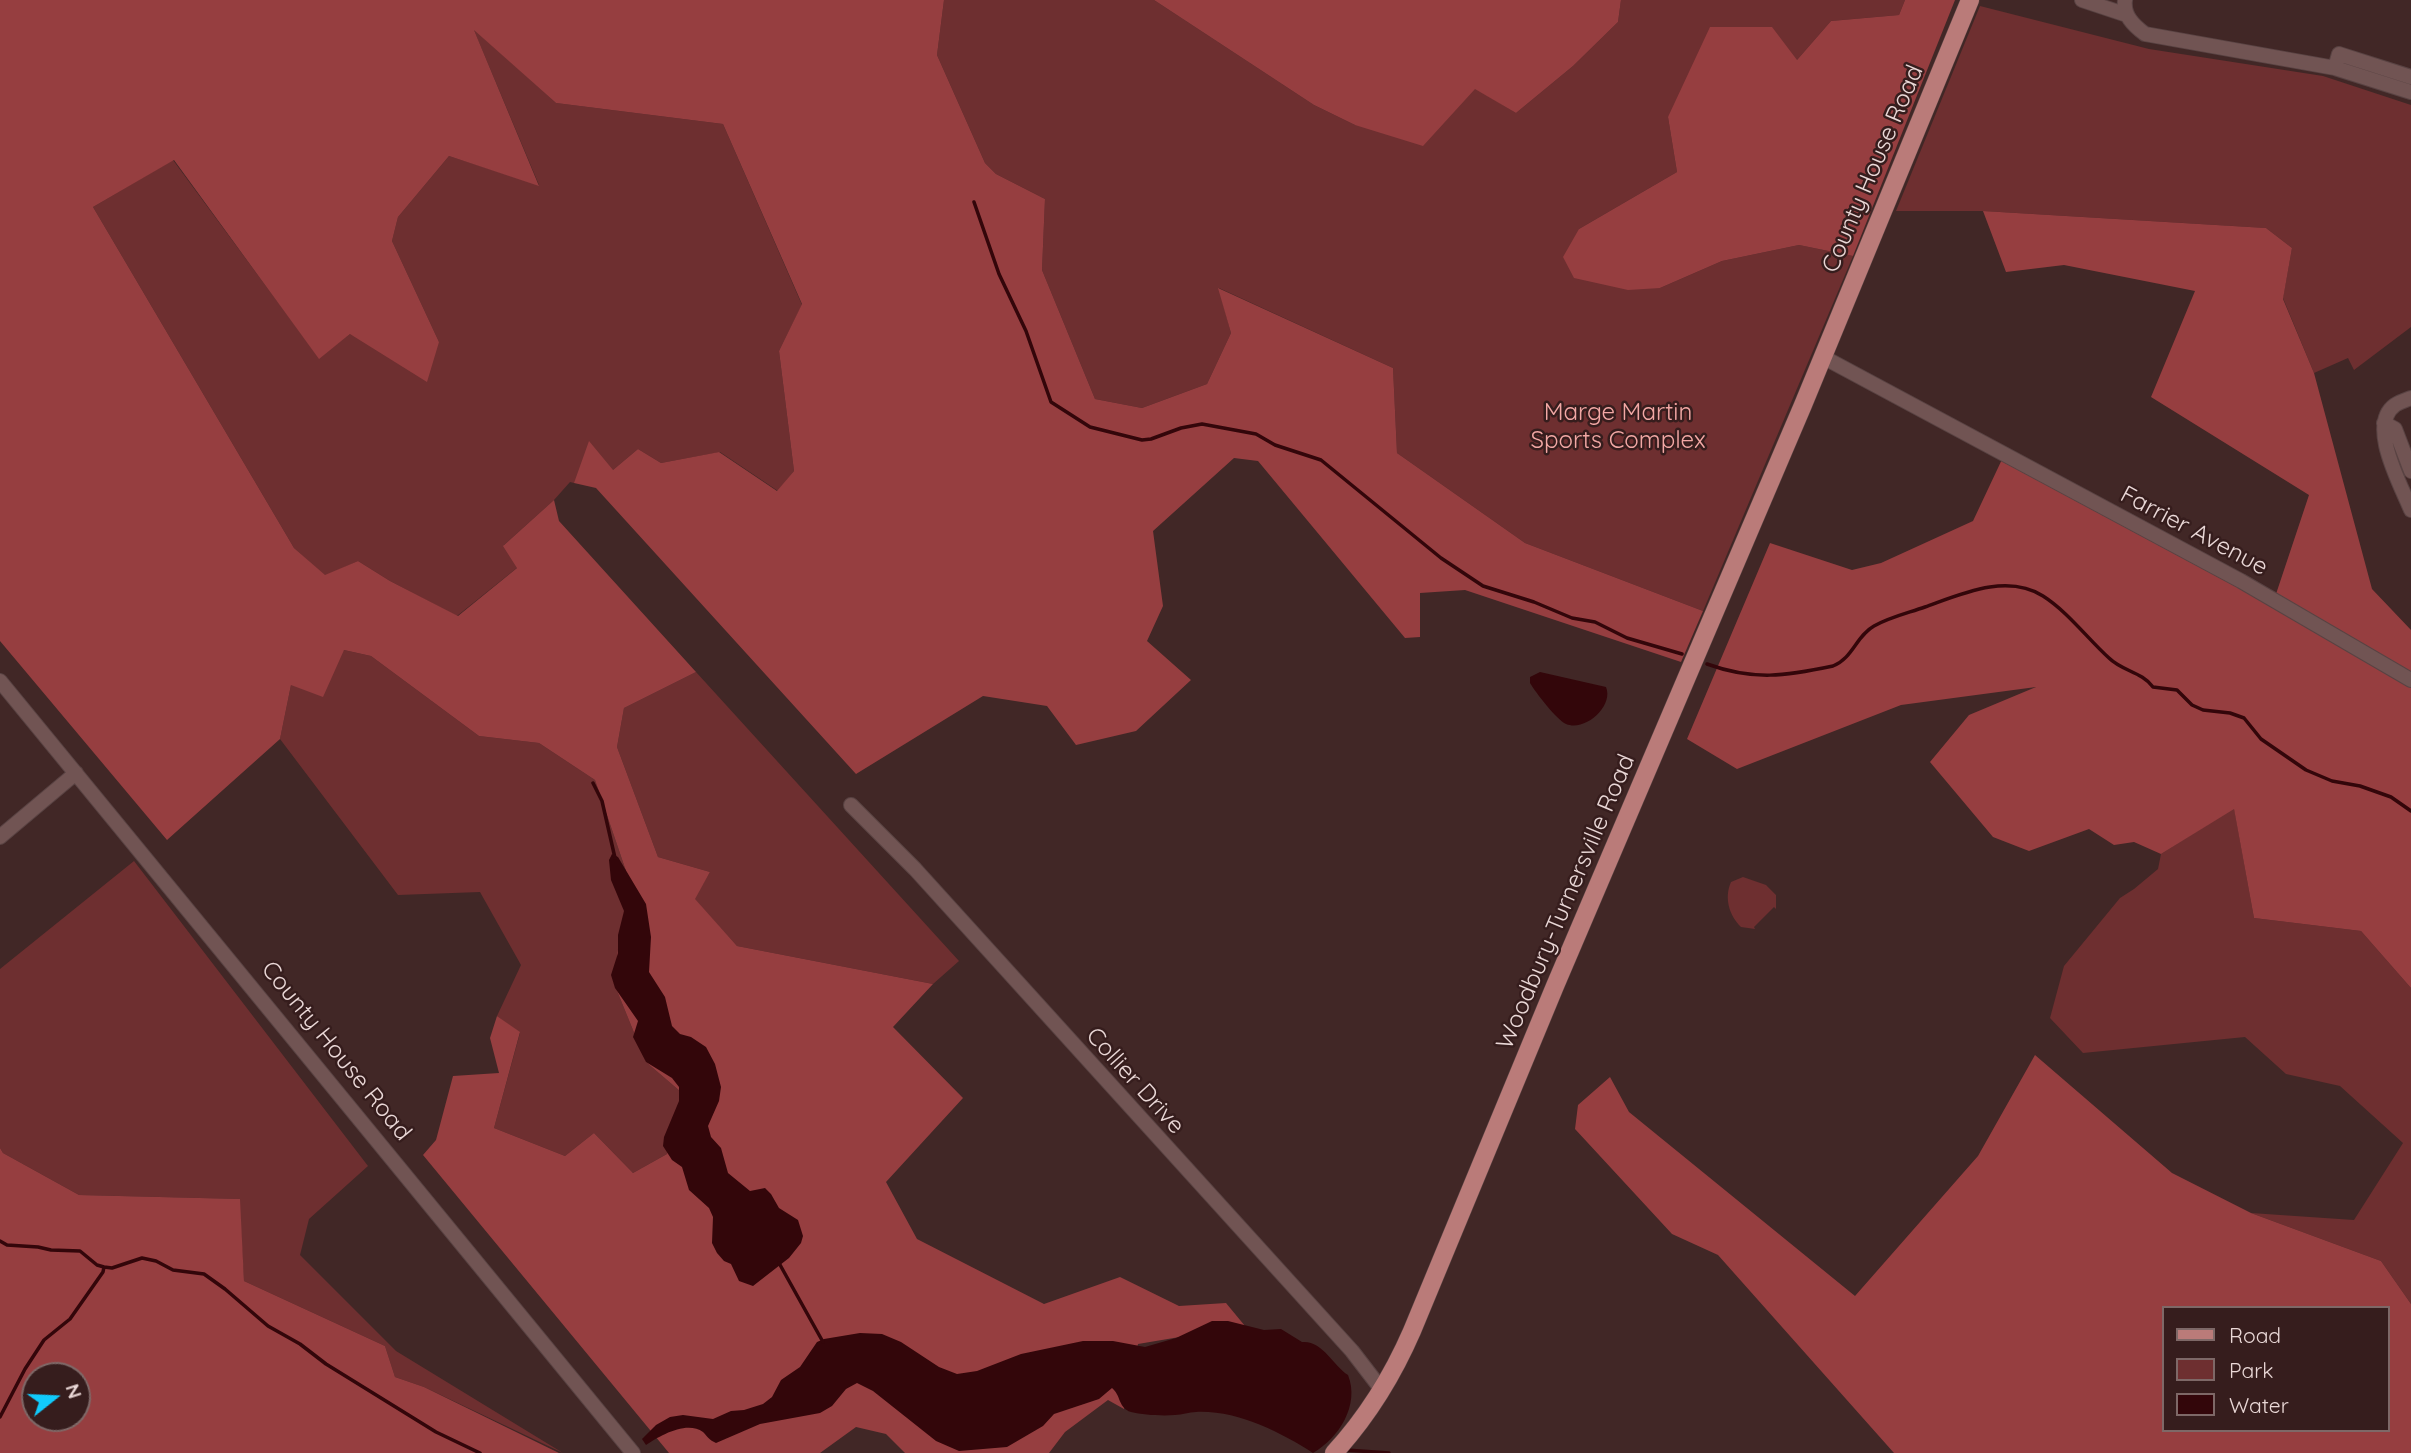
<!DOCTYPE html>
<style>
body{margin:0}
#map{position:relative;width:2411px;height:1453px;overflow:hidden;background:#412726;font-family:Quicksand,sans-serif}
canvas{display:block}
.legend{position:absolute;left:2162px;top:1306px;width:228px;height:126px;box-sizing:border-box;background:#361d1d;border:2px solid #7e6867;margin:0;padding:9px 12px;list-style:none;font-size:21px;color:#ead8d7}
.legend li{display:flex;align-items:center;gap:14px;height:35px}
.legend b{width:35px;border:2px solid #7e6867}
.north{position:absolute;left:21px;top:1362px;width:70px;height:70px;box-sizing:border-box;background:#361d1d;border:2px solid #7e6867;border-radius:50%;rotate:72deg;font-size:19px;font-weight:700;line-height:28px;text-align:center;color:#ead8d7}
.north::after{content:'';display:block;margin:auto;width:24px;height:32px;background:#11cafb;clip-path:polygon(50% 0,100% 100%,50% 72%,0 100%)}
</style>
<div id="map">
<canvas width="2411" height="1453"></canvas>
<ul class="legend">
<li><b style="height:9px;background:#ba7b79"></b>Road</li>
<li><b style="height:19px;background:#6e2f30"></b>Park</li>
<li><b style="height:19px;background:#33060a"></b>Water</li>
</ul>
<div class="north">N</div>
</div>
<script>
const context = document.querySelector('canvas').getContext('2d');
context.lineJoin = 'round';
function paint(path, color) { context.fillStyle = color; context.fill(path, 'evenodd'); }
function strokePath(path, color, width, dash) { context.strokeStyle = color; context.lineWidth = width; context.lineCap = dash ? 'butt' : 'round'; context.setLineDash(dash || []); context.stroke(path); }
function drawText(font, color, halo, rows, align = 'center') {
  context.font = font + ' Quicksand,sans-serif'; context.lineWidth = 5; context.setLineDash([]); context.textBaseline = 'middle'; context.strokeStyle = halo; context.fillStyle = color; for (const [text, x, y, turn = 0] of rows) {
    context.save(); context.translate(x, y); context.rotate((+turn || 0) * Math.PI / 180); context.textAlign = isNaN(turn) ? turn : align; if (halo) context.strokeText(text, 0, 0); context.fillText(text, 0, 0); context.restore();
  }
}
const green = new Path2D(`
 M 944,0 L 1154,0 L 1314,105 L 1355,125 L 1475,88 L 1516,113 L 1573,66 L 1618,22 L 1621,0 L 1905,0 L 1899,15 L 1831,21 L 1797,60 L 1668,117 L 1677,172 L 1579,229 L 1660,288 L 1722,261 L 1799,245 L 1853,256 L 1703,611 L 1525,543 L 1397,453 L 1393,368 L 1219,288 L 1231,333 L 1207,384 L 1142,408 L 1095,399 L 1042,270 L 1045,199 L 996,174 L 985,163 L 937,55 Z
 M 1980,6 L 2149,49 L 2323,76 L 2411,105 L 2411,327 L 2354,370 L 2348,358 L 2314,373 L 2283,298 L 2292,248 L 2266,228 L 1983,211 L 1896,211 Z
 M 473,28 L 556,103 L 723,124 L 802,305 L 779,351 L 794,471 L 778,491 L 720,452 L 661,463 L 638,449 L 613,470 L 574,483 L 570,482 L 554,500 L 504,545 L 518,567 L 457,616 L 390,581 L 358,561 L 325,576 L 294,548 L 93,207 L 173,160 L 319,358 L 350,334 L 439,342 L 392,241 L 398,217 L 449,156 L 539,185 Z
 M 344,650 L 371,656 L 479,736 L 539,743 L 595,780 L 627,874 L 610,868 L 624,911 L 613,981 L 646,1062 L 681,1092 L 667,1154 L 633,1173 L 594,1133 L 565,1156 L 494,1128 L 520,1033 L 497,1016 L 521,965 L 480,892 L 398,895 L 280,739 L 291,685 Z
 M 696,672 L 959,961 L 933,984 L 737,946 L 694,899 L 710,872 L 658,857 L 617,747 L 624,708 Z
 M 2234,808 L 2254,918 L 2361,931 L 2411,988 L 2411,1304 L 2381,1261 L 2251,1213 L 2354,1220 L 2403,1143 L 2340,1086 L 2286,1074 L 2245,1037 L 2083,1053 L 2050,1018 L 2064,966 L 2120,898 L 2134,889 L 2158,869 L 2161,854 Z
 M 134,861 L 368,1166 L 309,1219 L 300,1255 L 396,1351 L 563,1453 L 424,1387 L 395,1377 L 385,1346 L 244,1281 L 239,1199 L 79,1195 L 3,1153 L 0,1148 L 0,969 Z
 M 1743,877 L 1766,885 L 1776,895 L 1776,909 L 1774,907 L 1754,927 L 1755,929 L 1741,927 C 1729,915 1724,898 1731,882 Z`);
const forest = new Path2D(`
 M 0,0 L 944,0 L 937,55 L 985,163 L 996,174 L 1045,199 L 1042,270 L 1095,399 L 1142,408 L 1207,384 L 1231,333 L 1218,288 L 1393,368 L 1397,453 L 1525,543 L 1703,611 L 1681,662 L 1465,590 L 1420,593 L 1420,637 L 1405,638 L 1258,461 L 1234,458 L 1153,531 L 1163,606 L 1147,641 L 1191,680 L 1136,731 L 1076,745 L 1047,706 L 983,696 L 856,774 L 596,488 L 574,483 L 589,441 L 613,470 L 638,449 L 661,463 L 719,452 L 777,491 L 794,471 L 779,351 L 802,304 L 723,124 L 556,103 L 474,30 L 539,186 L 449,156 L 398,217 L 392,241 L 439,342 L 427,382 L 350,334 L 319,359 L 174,160 L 93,207 L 294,548 L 325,575 L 358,561 L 390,581 L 458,616 L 517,568 L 503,546 L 554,500 L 559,521 L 696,672 L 624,708 L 617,747 L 658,857 L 710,872 L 695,899 L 737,946 L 933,984 L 893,1027 L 963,1098 L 886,1182 L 917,1239 L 1044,1304 L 1120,1277 L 1179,1306 L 1226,1303 L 1245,1326 L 1138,1344 L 1124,1409 L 1108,1400 L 1065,1432 L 1049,1453 L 905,1453 L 886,1434 L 856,1427 L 820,1453 L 669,1453 L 423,1155 L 436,1140 L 453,1076 L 499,1073 L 490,1038 L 497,1016 L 520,1032 L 494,1128 L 565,1156 L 594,1133 L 633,1173 L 667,1154 L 681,1092 L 646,1062 L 613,981 L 624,911 L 610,867 L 626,871 L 595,780 L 539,743 L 479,736 L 371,656 L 344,650 L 323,697 L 291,685 L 280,739 L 167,840 L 0,641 Z
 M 1154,0 L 1621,0 L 1618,22 L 1573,66 L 1516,113 L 1475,89 L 1423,146 L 1355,125 L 1314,105 Z
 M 1905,0 L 1955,0 L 1853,256 L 1799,245 L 1722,261 L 1660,288 L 1628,290 L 1574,278 L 1563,257 L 1579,229 L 1677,172 L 1668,117 L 1710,27 L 1772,27 L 1797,60 L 1831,21 L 1899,15 Z
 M 1983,211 L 2266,228 L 2292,248 L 2283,299 L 2314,373 L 2372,589 L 2411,630 L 2411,988 L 2361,931 L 2254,918 L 2234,809 L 2161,854 L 2134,842 L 2114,845 L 2089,829 L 2029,851 L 1993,837 L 1930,762 L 1969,715 L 2036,687 L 1901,705 L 1737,769 L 1687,739 L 1770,543 L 1852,570 L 1881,563 L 1973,521 L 2005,453 L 2274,600 L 2309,495 L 2151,397 L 2195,291 L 2064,265 L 2006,272 Z
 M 2035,1055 L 2172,1173 L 2251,1213 L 2381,1261 L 2411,1304 L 2411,1453 L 1894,1453 L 1718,1255 L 1672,1234 L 1575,1129 L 1578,1105 L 1610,1077 L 1629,1112 L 1855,1296 L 1978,1156 ZM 2164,1308 L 2388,1308 L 2388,1430 L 2164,1430 Z
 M 0,1148 L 3,1153 L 79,1195 L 240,1199 L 244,1281 L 385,1346 L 395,1377 L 424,1387 L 559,1453 L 0,1453 ZM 35,1376 L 77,1376 L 77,1418 L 35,1418 Z`);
const water = new Path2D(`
 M 1540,672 L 1606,687 C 1614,706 1585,732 1566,724 C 1557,720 1536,693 1530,683 L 1530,677 Z
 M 612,854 L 618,857 L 646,904 L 651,937 L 649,972 L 665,997 L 672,1026 L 680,1034 L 691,1037 L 706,1047 L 715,1064 L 721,1087 L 719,1101 L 708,1126 L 711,1137 L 721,1148 L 728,1173 L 750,1191 L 765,1188 L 771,1194 L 779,1208 L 798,1220 L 803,1236 L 801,1243 L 789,1258 L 753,1286 L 739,1281 L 731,1264 L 724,1261 L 717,1253 L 712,1243 L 713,1217 L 709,1208 L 689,1190 L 682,1167 L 672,1160 L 663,1146 L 664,1137 L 679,1101 L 679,1087 L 672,1078 L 646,1062 L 633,1037 L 638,1021 L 615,988 L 611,975 L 618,953 L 618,935 L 624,911 L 611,880 L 609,860 Z
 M 1212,1321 L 1228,1321 L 1264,1330 L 1281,1329 L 1302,1342 C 1322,1340 1333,1365 1348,1375 C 1360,1405 1339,1438 1313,1453 C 1280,1432 1237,1410 1196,1412 C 1189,1412 1182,1415 1175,1415 C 1162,1416 1143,1415 1131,1412 C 1118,1408 1121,1395 1112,1388 L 1099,1399 L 1054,1414 L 1043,1426 L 1007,1447 L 959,1451 L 936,1441 L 873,1391 L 857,1383 L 846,1389 L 832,1406 L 820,1413 L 760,1424 L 716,1443 C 709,1440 708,1437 703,1432 C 687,1420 659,1436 646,1445 L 642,1439 L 656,1425 L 670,1417 L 683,1415 L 713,1419 L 731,1411 L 744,1410 L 763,1404 L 772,1397 L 781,1380 L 800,1367 L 817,1342 L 824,1339 L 860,1333 L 882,1334 L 901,1342 L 939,1367 L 957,1374 L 977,1371 L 1021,1354 L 1083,1341 L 1113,1341 L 1145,1347 L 1176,1338 Z`);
const stream = new Path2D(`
 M 974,202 L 999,274 L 1026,331 L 1051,402 L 1090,427 L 1142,440 L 1151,439 L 1181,428 L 1202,424 L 1256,434 L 1275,445 L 1321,460 L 1441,558 L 1483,586 L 1534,602 L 1572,618 L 1595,622 L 1627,638 L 1682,654
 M 1707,664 C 1754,681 1786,676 1833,666 C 1853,658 1856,636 1874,626 C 1890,617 1908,613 1925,607 C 1961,594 2007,573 2043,596 C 2068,612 2087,638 2109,658 C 2122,671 2142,672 2153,687 L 2177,690 L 2192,705 L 2203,710 L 2230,713 L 2244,718 L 2261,739 L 2306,770 L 2332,781 L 2360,786 L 2391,797 L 2411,811
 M 593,783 L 602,801 L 615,858
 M 0,1241 L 7,1245 L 38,1247 L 51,1250 L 80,1251 L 97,1265 L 104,1267 L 112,1268 L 142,1258 L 156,1261 L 173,1270 L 204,1274 L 225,1289 L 268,1326 L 300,1344 L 326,1364 L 436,1432 L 480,1453
 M 779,1263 L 823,1342
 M 0,1417 L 25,1369 L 44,1340 L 70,1319 L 103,1272 L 104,1267
 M 1346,1450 L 1389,1453`);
const minor = new Path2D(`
 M 2082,0 L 2127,15
 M 2125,0 C 2123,15 2133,25 2145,34 L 2335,68 L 2411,92
 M 2335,68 L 2339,54 L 2411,77
 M 1823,357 L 2241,581 L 2411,680
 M 2411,398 C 2406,400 2400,402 2395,405 C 2367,425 2401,485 2411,510
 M 2384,423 L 2395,429 L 2411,471
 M 0,681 L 633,1453
 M 851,805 L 915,869 L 1352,1351 L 1382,1390
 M 0,837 L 76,773`);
const major = new Path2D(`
 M 1334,1453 C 1368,1416 1392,1377 1412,1331 L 1555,986 L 1803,405 L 1970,0`);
const streetNames = [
 ["County House Road",1873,169,-67],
 ["Farrier Avenue",2194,531,28],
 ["Woodbury-Turnersville Road",1566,902,-67],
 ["County House Road",336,1051,51],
 ["Collier Drive",1135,1081,48]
];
const parkNames = [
 ["Marge Martin",1618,413],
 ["Sports Complex",1618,441]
];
paint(green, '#6e2f30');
paint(forest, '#963e40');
paint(water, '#33060a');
strokePath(stream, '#33060a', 3.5);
strokePath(minor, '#594343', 16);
strokePath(major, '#594343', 19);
strokePath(minor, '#715453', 14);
strokePath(major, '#ba7b79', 18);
drawText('24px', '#ead8d7', '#361d1d', streetNames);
drawText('24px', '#f3a8a5', '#361d1d', parkNames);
</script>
